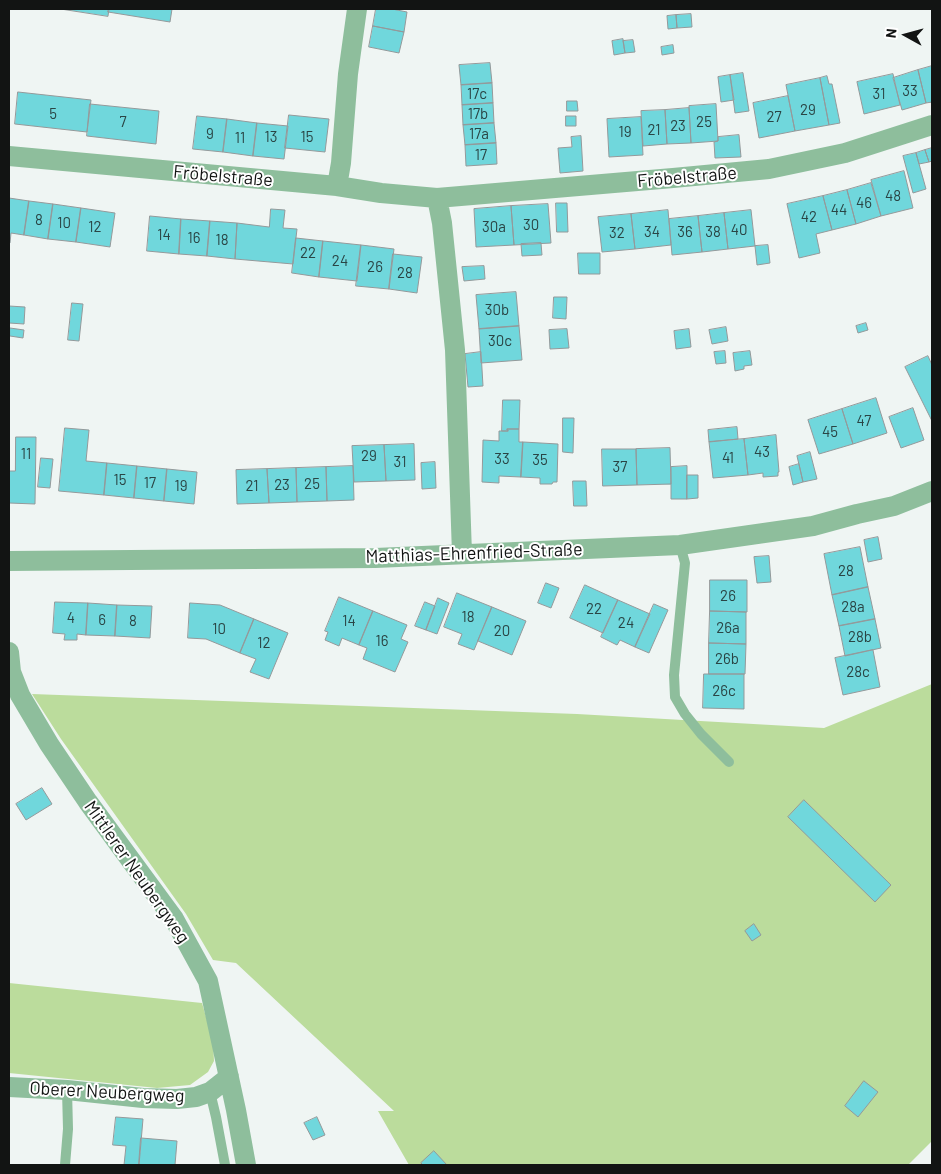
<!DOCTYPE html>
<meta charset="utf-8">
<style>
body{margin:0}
#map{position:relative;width:941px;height:1174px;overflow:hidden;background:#eff5f3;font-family:Barlow,sans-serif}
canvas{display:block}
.frame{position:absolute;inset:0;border:10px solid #121413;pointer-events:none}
.north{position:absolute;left:881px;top:10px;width:50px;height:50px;-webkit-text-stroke:4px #fff;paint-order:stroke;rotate:277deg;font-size:14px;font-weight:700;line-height:20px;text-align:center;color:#121413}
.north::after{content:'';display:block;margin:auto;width:18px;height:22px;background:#121413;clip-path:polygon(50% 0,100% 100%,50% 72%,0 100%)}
</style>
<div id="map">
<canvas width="941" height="1174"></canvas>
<div class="frame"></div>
<div class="north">N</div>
</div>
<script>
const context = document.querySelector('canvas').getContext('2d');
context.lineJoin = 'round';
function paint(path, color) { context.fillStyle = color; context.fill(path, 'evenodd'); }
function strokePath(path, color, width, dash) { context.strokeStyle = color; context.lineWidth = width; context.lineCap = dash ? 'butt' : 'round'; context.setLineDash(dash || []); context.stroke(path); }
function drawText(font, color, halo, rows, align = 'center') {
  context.font = font + ' Barlow,sans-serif'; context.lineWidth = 4; context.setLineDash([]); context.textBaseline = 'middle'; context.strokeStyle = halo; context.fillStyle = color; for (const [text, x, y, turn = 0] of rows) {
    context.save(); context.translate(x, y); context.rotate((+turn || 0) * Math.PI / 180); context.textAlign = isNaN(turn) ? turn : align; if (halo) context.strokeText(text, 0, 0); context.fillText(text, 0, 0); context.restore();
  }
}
const green = new Path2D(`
 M 932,684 L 932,1141 L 908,1165 L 409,1165 L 378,1111 L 394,1111 L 236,963 L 213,960 L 186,914 L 61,739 L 32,694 L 577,714 L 824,728 Z
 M 9,983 L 202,1003 L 213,1041 L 214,1061 L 208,1072 L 190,1085 L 157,1088 L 9,1073 Z`);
const building = new Path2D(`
 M 61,9 L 109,9 L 108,16 Z
 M 109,9 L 172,9 L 170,22 L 108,12 Z
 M 376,9 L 392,9 L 407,12 L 404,32 L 373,26 Z
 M 691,14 L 692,27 L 677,28 L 676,15 Z
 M 676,15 L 677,28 L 668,29 L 667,16 Z
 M 373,26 L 404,32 L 399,53 L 369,47 Z
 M 623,39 L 625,53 L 614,55 L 612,41 Z
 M 633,40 L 635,52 L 625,53 L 623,41 Z
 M 673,45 L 674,53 L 662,55 L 661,47 Z
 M 490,63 L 492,83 L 461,85 L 459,65 Z
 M 932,66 L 932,102 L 926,103 L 918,70 Z
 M 918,70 L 926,103 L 902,110 L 893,78 Z
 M 743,73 L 749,111 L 735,113 L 730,75 Z
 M 893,74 L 900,105 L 864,114 L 857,82 Z
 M 730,75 L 734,100 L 721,102 L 718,77 Z
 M 827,76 L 829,84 L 832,84 L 840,123 L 829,125 L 820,78 Z
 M 820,78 L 829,125 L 795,131 L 786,85 Z
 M 492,83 L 493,103 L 462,105 L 461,85 Z
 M 18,92 L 91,100 L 87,132 L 15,124 Z
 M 788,96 L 795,131 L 759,138 L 753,103 Z
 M 567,101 L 577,101 L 578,111 L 567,111 Z
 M 493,103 L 494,123 L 463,125 L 462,105 Z
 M 90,104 L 159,111 L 156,144 L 87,136 Z
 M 716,104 L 718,141 L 691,143 L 689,106 Z
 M 689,108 L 691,143 L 667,144 L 665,110 Z
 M 665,110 L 667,144 L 643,146 L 641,111 Z
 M 289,115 L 329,119 L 325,152 L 285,148 Z
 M 197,116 L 227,119 L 223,152 L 193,149 Z
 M 566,116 L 576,116 L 576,126 L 566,126 Z
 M 641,117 L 643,155 L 609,157 L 607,119 Z
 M 227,119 L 257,123 L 253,156 L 223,152 Z
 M 257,123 L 288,126 L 284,159 L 253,156 Z
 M 494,123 L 496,143 L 465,145 L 463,125 Z
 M 739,135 L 741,157 L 715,158 L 714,142 L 718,141 L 718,137 Z
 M 581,136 L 583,171 L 560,173 L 558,148 L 572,147 L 571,137 Z
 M 496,143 L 497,164 L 466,166 L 465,145 Z
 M 932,148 L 932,161 L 929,162 L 925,150 Z
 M 925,150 L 929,162 L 919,164 L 916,153 Z
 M 916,153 L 926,189 L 913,193 L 903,156 Z
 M 904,171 L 913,208 L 881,216 L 871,180 Z
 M 871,183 L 881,216 L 856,224 L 847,190 Z
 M 847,190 L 856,224 L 832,230 L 823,196 Z
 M 823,196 L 832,230 L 816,234 L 820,253 L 799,258 L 787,204 Z
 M 9,198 L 29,201 L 24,235 L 11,233 L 10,243 L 9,243 Z
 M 29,201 L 53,204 L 48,239 L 24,235 Z
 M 556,203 L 567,203 L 568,232 L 557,232 Z
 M 53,204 L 81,208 L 76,242 L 48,239 Z
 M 548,204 L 551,243 L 514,245 L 511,206 Z
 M 511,206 L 514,245 L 476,247 L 474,209 Z
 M 81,208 L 115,213 L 110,247 L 76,242 Z
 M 271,209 L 285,210 L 283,228 L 297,229 L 293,264 L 235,259 L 237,223 L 269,227 Z
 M 668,210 L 671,245 L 635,249 L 631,214 Z
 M 751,210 L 755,246 L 728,249 L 724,213 Z
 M 724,213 L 728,249 L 702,252 L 698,216 Z
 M 631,214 L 635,249 L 602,252 L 598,217 Z
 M 150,216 L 181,219 L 179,254 L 147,251 Z
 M 698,216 L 702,252 L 672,255 L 669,219 Z
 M 181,219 L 210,221 L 207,256 L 179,254 Z
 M 210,221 L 237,223 L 235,259 L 207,256 Z
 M 296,238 L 323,241 L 319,277 L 292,273 Z
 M 323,241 L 361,245 L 357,281 L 319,277 Z
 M 541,243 L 542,255 L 522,256 L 521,244 Z
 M 361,245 L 394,249 L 389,289 L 356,286 Z
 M 768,245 L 770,263 L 757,265 L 755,246 Z
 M 578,253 L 600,253 L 600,274 L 579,274 Z
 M 393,254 L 422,257 L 417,293 L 389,289 Z
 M 484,266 L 485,279 L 464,281 L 462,267 Z
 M 516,292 L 519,326 L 479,329 L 476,295 Z
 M 554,297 L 567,297 L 566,319 L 553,318 Z
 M 72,303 L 83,304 L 79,341 L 68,340 Z
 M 9,306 L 25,307 L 24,324 L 9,323 Z
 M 866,323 L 868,330 L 858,333 L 856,326 Z
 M 519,326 L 522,360 L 481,363 L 479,329 Z
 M 726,327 L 728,341 L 712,344 L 709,330 Z
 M 10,328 L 24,330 L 23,338 L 10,336 Z
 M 567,329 L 569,348 L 550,349 L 549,330 Z
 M 689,329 L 691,347 L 676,349 L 674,331 Z
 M 725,351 L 726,363 L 716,364 L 714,352 Z
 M 750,351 L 752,365 L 744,366 L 744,369 L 735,371 L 733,353 Z
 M 481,352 L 483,386 L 468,387 L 465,354 Z
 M 928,356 L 932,365 L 932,421 L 905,367 Z
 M 876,398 L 887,433 L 853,444 L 842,409 Z
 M 503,400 L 520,400 L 519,429 L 507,429 L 508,431 L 502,431 Z
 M 913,408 L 924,440 L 901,448 L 889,417 Z
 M 842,409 L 853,444 L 819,454 L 808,420 Z
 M 563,418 L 574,418 L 573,453 L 563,452 Z
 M 737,427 L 738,439 L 709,442 L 708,430 Z
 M 65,428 L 89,430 L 86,461 L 107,463 L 104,495 L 59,491 Z
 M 507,429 L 519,429 L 519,442 L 523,442 L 521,477 L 499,476 L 499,483 L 482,482 L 483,440 L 499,441 L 499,431 L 508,431 Z
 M 776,435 L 779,472 L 778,472 L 778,476 L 763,477 L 763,473 L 748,475 L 744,439 Z
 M 16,437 L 36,437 L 35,504 L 9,503 L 9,471 L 15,471 Z
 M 744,439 L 748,475 L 713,478 L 709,442 Z
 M 523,442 L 558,444 L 557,482 L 553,482 L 552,484 L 540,484 L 540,478 L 521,477 Z
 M 414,444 L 415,480 L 386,481 L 384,445 Z
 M 384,445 L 386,481 L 354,482 L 352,446 Z
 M 670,448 L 671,484 L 637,485 L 636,449 Z
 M 602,449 L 636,449 L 637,485 L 603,486 Z
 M 810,452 L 817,479 L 803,482 L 797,456 Z
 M 41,458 L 53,459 L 50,488 L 38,487 Z
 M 435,462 L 436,488 L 422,489 L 421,463 Z
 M 107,463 L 137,466 L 134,498 L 104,495 Z
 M 799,464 L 803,482 L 793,485 L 789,467 Z
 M 137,466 L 167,469 L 164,501 L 134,498 Z
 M 353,466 L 354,500 L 327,501 L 326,467 Z
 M 687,466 L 687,499 L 671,499 L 671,467 Z
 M 326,467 L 327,501 L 297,502 L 296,468 Z
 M 296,468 L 297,502 L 269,503 L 267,469 Z
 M 167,469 L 197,472 L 194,504 L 164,501 Z
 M 267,469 L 269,503 L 237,504 L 236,470 Z
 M 687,475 L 698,475 L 698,498 L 687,499 Z
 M 573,481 L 586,481 L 587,506 L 574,506 Z
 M 878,537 L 882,559 L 868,562 L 864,540 Z
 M 860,547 L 868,587 L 832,595 L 824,554 Z
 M 769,556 L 771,582 L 757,583 L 754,557 Z
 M 710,580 L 747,580 L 747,612 L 710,611 Z
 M 546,583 L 559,588 L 551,608 L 538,603 Z
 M 585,585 L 618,600 L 603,633 L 570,618 Z
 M 868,587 L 875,619 L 839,626 L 832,595 Z
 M 457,593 L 492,607 L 474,650 L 458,644 L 462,634 L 444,627 Z
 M 339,597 L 373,611 L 359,645 L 342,638 L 339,646 L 325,640 L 328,632 L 325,631 Z
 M 438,598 L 449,603 L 437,634 L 426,630 Z
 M 618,600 L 650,614 L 635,647 L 620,640 L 617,645 L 601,637 Z
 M 55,602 L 88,603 L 86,635 L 77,634 L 77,640 L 64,640 L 65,634 L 53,633 Z
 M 425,602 L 435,606 L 426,630 L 415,626 Z
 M 88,603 L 117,605 L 115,636 L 86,635 Z
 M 190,603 L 220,605 L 254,619 L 240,653 L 206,639 L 188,638 Z
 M 654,604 L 668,610 L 649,653 L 635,647 Z
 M 117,605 L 152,606 L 150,638 L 115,636 Z
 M 492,607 L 526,621 L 512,655 L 478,641 Z
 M 373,611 L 407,625 L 401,639 L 408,642 L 395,672 L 363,659 L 367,648 L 359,645 Z
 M 710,611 L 746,612 L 746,644 L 709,643 Z
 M 254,619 L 288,633 L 269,679 L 250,672 L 256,659 L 240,653 Z
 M 875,619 L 881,648 L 845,656 L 839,626 Z
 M 709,643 L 746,644 L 745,674 L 709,674 Z
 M 873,650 L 880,687 L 843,695 L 835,658 Z
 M 704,674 L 744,674 L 744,709 L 703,708 Z
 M 42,788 L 52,804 L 26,820 L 16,804 Z
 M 804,800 L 891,885 L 875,902 L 788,817 Z
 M 754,924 L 761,935 L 752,941 L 745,931 Z
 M 864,1081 L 878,1092 L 858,1117 L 845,1106 Z
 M 116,1117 L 143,1119 L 139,1165 L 124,1165 L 126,1146 L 113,1145 Z
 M 317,1117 L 325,1135 L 313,1140 L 304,1123 Z
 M 141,1138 L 177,1141 L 175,1165 L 139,1165 Z
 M 434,1151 L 447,1165 L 423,1165 L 421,1163 Z`);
const service = new Path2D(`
 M 680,545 L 685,563 L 674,675 L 675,697 L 685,714 L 701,734 L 729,762
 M 210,1092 L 216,1117 L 225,1165
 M 65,1165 L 68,1129 L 67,1090`);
const minor = new Path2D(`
 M 9,156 L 337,186 L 381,193 L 437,198 L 673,178 L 769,169 L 845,153 L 932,125
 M 337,186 L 341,163 L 348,74 L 357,9
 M 437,198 L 442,223 L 455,350 L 462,554
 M 9,561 L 375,558 L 680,545 L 813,526 L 857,514 L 894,506 L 932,491
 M 9,652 L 11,672 L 20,695 L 49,744 L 88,802 L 174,919 L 208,981 L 236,1110 L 246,1165
 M 9,1087 L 67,1090 L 143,1098 L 177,1099 L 196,1097 L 210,1092 L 229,1077`);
const numberNames = [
 ["33",910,91],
 ["17c",477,94],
 ["31",879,94],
 ["29",808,110],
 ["5",53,114],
 ["17b",478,114],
 ["27",774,117],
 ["7",123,122],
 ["25",704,122],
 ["23",678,126],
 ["21",654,130],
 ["19",625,132],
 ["9",210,134],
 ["17a",479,134],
 ["13",271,137],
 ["15",307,137],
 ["11",240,138],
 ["17",481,155],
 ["48",893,196],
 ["46",864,203],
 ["44",839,210],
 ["42",809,217],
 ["8",39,220],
 ["10",64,223],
 ["30",531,225],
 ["12",95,227],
 ["30a",494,227],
 ["40",739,230],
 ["34",652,232],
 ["36",685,232],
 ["38",713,232],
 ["32",617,233],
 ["14",164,235],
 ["16",194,238],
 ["18",222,240],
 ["22",308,253],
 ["24",340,261],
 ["26",375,267],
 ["28",405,273],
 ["30b",497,310],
 ["30c",500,341],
 ["47",864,421],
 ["45",830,432],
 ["43",762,452],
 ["11",26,454],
 ["29",369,456],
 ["41",728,458],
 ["33",502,459],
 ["35",540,460],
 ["31",400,462],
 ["37",620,467],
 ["15",120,480],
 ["17",150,483],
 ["25",312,484],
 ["23",282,485],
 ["19",181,486],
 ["21",252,486],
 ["28",846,571],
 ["26",728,596],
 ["28a",853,607],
 ["22",594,609],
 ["18",468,617],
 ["4",71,618],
 ["6",102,620],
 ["8",133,621],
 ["14",349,621],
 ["24",626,623],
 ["26a",728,628],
 ["10",219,629],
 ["20",502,631],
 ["28b",860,637],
 ["16",382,641],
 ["12",264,643],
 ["26b",727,659],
 ["28c",858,672],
 ["26c",724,691]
];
const streetNames = [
 ["Fröbelstraße",223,176,5],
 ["Fröbelstraße",687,177,-5],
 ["Matthias-Ehrenfried-Straße",474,553,-2],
 ["Mittlerer Neubergweg",137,872,55],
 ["Oberer Neubergweg",107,1092,3]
];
paint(green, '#bbdc9c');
paint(building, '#70d7dc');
strokePath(building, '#94999a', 1);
strokePath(service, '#8ebe9c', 10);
strokePath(minor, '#8ebe9c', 20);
drawText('15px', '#2a4545', null, numberNames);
drawText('18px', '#121413', '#fff', streetNames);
</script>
